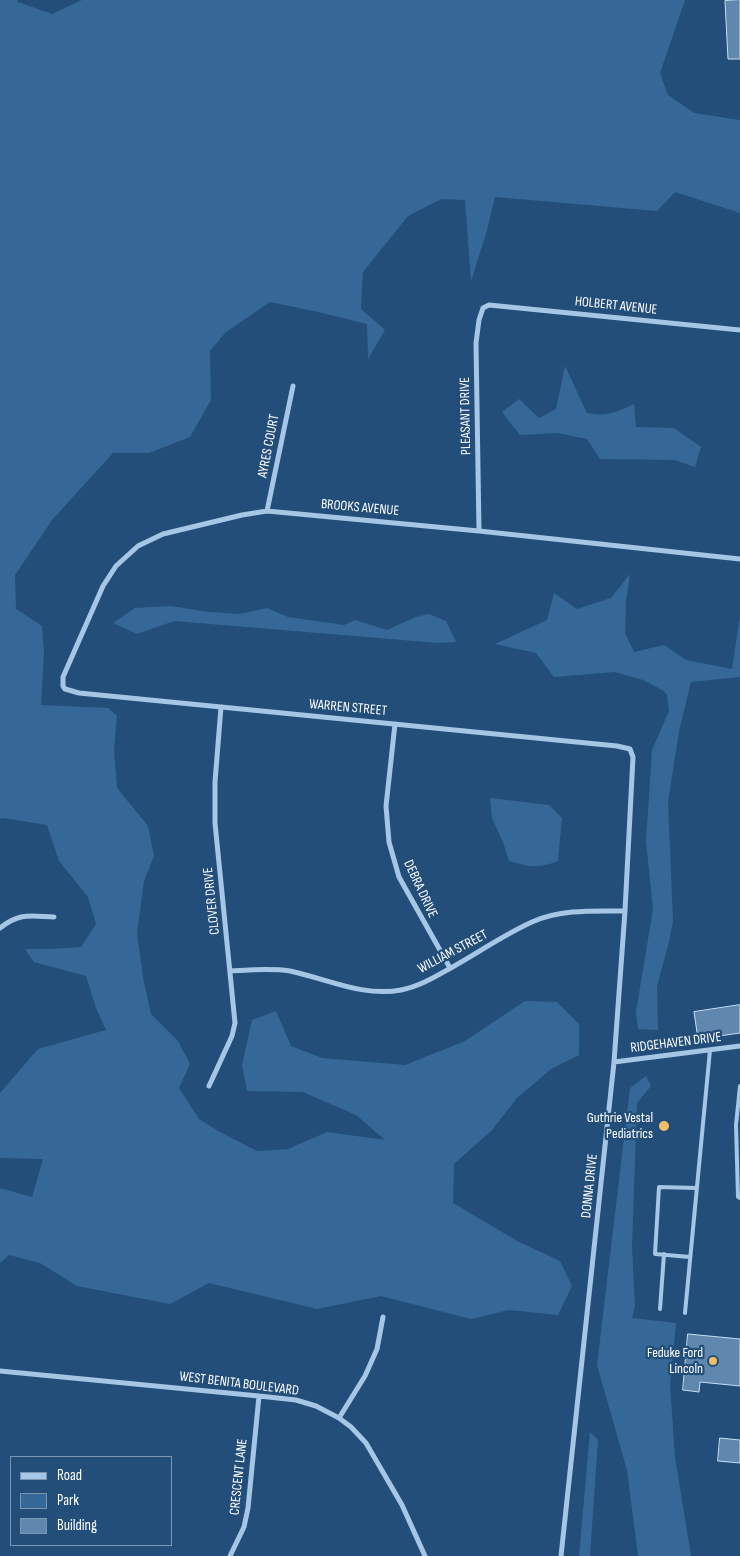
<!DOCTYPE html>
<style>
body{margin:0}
#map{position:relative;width:740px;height:1556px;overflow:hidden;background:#234e7a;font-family:"Sofia Sans Condensed",sans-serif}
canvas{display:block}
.legend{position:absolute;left:10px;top:1456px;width:162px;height:90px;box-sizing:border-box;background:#234e7a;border:1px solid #7b95af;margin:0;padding:6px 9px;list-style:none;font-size:15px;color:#fff}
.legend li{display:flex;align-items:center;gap:10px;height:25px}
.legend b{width:25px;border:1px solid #7b95af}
</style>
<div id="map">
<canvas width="740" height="1556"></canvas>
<ul class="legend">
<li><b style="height:6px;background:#a5c6e4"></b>Road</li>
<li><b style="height:14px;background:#366897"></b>Park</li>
<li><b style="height:14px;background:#6088ae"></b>Building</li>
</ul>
</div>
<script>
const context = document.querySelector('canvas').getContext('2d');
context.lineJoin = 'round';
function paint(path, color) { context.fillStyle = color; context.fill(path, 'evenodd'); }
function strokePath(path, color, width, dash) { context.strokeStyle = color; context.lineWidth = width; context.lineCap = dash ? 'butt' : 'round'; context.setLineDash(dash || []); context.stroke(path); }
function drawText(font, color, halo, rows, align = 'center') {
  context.font = font + ' "Sofia Sans Condensed",sans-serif'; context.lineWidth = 4.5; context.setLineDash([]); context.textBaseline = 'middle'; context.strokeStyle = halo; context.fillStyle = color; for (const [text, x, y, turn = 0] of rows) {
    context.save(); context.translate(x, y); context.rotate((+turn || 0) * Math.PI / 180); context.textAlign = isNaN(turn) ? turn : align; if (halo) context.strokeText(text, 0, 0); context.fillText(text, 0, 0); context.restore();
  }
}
const green = new Path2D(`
 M 0,0 L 17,0 L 18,2 L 52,14 L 82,0 L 685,0 L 660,73 L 668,95 L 694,113 L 740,120 L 740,213 L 675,192 L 657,211 L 495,197 L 487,230 L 471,281 L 465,200 L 441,199 L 408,216 L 363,272 L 361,309 L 385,330 L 368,359 L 367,324 L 318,312 L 270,302 L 225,333 L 210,351 L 211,400 L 190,437 L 149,453 L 113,453 L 52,520 L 15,575 L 16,609 L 42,626 L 44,654 L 41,705 L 108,708 L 117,716 L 114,750 L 117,788 L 148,826 L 154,856 L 144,881 L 137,933 L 143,977 L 151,1014 L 178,1041 L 190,1064 L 179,1088 L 199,1119 L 218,1131 L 257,1151 L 288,1149 L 327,1132 L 385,1140 L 356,1115 L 303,1092 L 247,1091 L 242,1065 L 252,1020 L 276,1011 L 291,1046 L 322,1058 L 405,1065 L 465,1041 L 525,1001 L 557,1002 L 579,1024 L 579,1055 L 551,1069 L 517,1098 L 492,1130 L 454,1164 L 453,1203 L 519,1242 L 560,1261 L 572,1286 L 558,1315 L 509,1310 L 471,1319 L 381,1296 L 317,1309 L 209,1283 L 170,1304 L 77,1286 L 40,1263 L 9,1255 L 0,1263 L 0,1188 L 32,1197 L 43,1159 L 0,1158 L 0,1093 L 38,1049 L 106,1030 L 96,1008 L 86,976 L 34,962 L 25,949 L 50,949 L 81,947 L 96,924 L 88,897 L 59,861 L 47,825 L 4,818 L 0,819 Z
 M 565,366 L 587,413 C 605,417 618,412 634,404 L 636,427 L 674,428 L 701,447 L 695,467 L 675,460 L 600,459 L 587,439 L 558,433 L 520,435 L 502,412 L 519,399 L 539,418 L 556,409 Z
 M 630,574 L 626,602 L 625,633 L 634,652 L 664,645 L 686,660 L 732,669 L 740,615 L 740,677 L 691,682 L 679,731 L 668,802 L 673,921 L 668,946 L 657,986 L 658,1030 L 638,1029 L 636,1012 L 653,909 L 646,841 L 652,750 L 669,711 L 667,695 L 664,691 L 643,680 L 615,672 L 554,677 L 536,653 L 495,644 L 547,620 L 554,593 L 577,609 L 611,598 Z
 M 171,606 L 209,612 L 240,614 L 267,608 L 288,617 L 344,625 L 355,620 L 387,630 L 416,617 L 429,614 L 446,621 L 456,642 L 438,643 L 174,621 L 137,634 L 113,623 L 135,608 Z
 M 490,798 L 549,805 L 562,818 L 558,861 C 537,869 530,867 509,861 L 503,842 L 492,818 Z
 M 646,1076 L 651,1086 L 637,1103 L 632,1246 L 635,1306 L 632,1318 L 676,1323 L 670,1386 L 675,1457 L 691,1556 L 638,1556 L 627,1470 L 597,1365 L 630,1088 Z
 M 590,1432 L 598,1440 L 590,1556 L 579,1556 Z`);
const building = new Path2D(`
 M 740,0 L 740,59 L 728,59 L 725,1 Z
 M 740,1005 L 740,1033 L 698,1039 L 694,1012 Z
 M 688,1334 L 740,1339 L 740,1386 L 700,1382 L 699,1392 L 683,1390 Z
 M 720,1438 L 740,1440 L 740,1463 L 718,1461 Z`);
const lane = new Path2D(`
 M 740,1086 L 736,1125 L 738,1197 L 740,1198
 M 690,1257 L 655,1254 L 659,1187 L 696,1188
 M 660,1309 L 664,1254
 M 685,1313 L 710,1050`);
const street = new Path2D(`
 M 267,511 L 293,386
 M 479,531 L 476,343 L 479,320 L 483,308 L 489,305 L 740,330
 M 395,724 L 386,806 L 389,842 L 399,877 L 450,968
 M 0,928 C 20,912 31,916 54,917
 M 230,971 C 250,970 270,968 290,971 C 328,979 362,997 401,990 C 418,987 435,977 449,969 C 476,954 505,934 532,922 C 561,909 594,911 625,911
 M 614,1062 L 740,1046
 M 209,1086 L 232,1036 L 235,1023 L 215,823 L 215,782 L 221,707
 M 0,1371 L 259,1396 L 296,1400 L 316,1406 L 339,1418 L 351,1427 L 366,1443 L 402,1505 L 425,1556
 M 339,1418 L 365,1376 L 377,1349 L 383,1317
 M 230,1556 L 244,1527 L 248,1508 L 259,1396
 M 561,1556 L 614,1062 L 625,911 L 633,757 L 630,749 L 617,746 L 79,693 L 65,689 L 63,686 L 63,677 L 103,586 L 116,566 L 138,546 L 163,534 L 242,515 L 267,511 L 479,531 L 740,559`);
const markers = [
 [664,1126,6,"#f0bf68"],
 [713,1361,5,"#f0bf68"]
];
const streetNames = [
 ["HOLBERT AVENUE",616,306,6],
 ["PLEASANT DRIVE",466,416,-91],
 ["AYRES COURT",269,446,-79],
 ["BROOKS AVENUE",360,508,5],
 ["WARREN STREET",348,708,5],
 ["DEBRA DRIVE",420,889,65],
 ["CLOVER DRIVE",212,901,-96],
 ["WILLIAM STREET",453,952,-28],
 ["RIDGEHAVEN DRIVE",676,1043,-7],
 ["DONNA DRIVE",590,1186,-84],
 ["WEST BENITA BOULEVARD",239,1384,7],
 ["CRESCENT LANE",239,1477,-84]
];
const poiNames = [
 ["Guthrie Vestal",653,1118],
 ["Pediatrics",653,1134],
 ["Feduke Ford",703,1353],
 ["Lincoln",703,1369]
];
paint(green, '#366897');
paint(building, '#6088ae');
strokePath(building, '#c7def4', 1);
strokePath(lane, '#a5c6e4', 4);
strokePath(street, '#a5c6e4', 5);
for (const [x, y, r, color] of markers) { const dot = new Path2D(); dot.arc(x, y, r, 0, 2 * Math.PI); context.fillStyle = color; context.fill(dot); strokePath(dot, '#234e7a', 2); }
drawText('14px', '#fff', '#234e7a', streetNames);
drawText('14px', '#fff', '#234e7a', poiNames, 'right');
</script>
